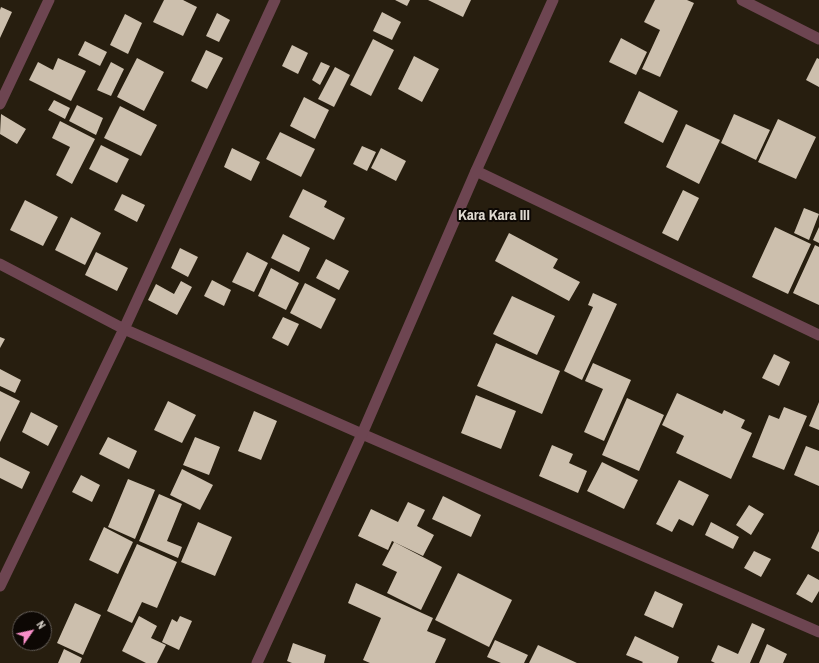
<!DOCTYPE html>
<style>
body{margin:0}
#map{position:relative;width:819px;height:663px;overflow:hidden;background:#271e0f;font-family:"Archivo Narrow",sans-serif}
canvas{display:block}
.north{position:absolute;left:12px;top:611px;width:40px;height:40px;box-sizing:border-box;background:#0d0804;border:1px solid #625c56;border-radius:50%;rotate:56deg;font-size:11px;font-weight:700;line-height:16px;text-align:center;color:#e1dbd2}
.north::after{content:'';display:block;margin:auto;width:14px;height:18px;background:#f98fc9;clip-path:polygon(50% 0,100% 100%,50% 72%,0 100%)}
</style>
<div id="map">
<canvas width="819" height="663"></canvas>
<div class="north">N</div>
</div>
<script>
const context = document.querySelector('canvas').getContext('2d');
context.lineJoin = 'round';
function paint(path, color) { context.fillStyle = color; context.fill(path, 'evenodd'); }
function strokePath(path, color, width, dash) { context.strokeStyle = color; context.lineWidth = width; context.lineCap = dash ? 'butt' : 'round'; context.setLineDash(dash || []); context.stroke(path); }
function drawText(font, color, halo, rows, align = 'center') {
  context.font = font + ' "Archivo Narrow",sans-serif'; context.lineWidth = 4; context.setLineDash([]); context.textBaseline = 'middle'; context.strokeStyle = halo; context.fillStyle = color; for (const [text, x, y, turn = 0] of rows) {
    context.save(); context.translate(x, y); context.rotate((+turn || 0) * Math.PI / 180); context.textAlign = isNaN(turn) ? turn : align; if (halo) context.strokeText(text, 0, 0); context.fillText(text, 0, 0); context.restore();
  }
}
const building = new Path2D(`
 M 164,0 L 183,0 L 197,7 L 183,36 L 153,22 Z
 M 395,0 L 410,0 L 407,6 Z
 M 428,0 L 471,0 L 463,17 Z
 M 655,0 L 687,0 L 694,3 L 660,77 L 642,69 L 660,30 L 644,22 Z
 M 1,7 L 12,12 L 0,38 L 0,10 Z
 M 382,12 L 401,22 L 392,40 L 373,31 Z
 M 217,13 L 230,20 L 219,42 L 206,36 Z
 M 125,14 L 142,23 L 128,54 L 110,45 Z
 M 621,38 L 647,52 L 636,75 L 609,62 Z
 M 373,39 L 394,50 L 371,96 L 350,85 Z
 M 85,41 L 107,52 L 100,66 L 78,55 Z
 M 292,45 L 308,53 L 298,74 L 282,66 Z
 M 206,50 L 223,58 L 207,89 L 191,81 Z
 M 414,56 L 439,69 L 422,102 L 398,89 Z
 M 58,58 L 86,71 L 71,101 L 29,80 L 38,62 L 53,70 Z
 M 137,58 L 164,72 L 144,111 L 117,97 Z
 M 817,58 L 819,59 L 819,87 L 806,80 Z
 M 111,62 L 124,69 L 111,96 L 97,90 Z
 M 321,62 L 330,66 L 320,85 L 312,80 Z
 M 335,67 L 350,75 L 334,107 L 318,99 Z
 M 639,91 L 678,111 L 663,143 L 624,123 Z
 M 304,97 L 329,110 L 315,139 L 290,126 Z
 M 54,100 L 70,108 L 65,119 L 48,110 Z
 M 77,105 L 103,118 L 96,135 L 69,121 Z
 M 120,106 L 157,125 L 141,156 L 104,138 Z
 M 1,114 L 26,129 L 17,144 L 0,134 Z
 M 734,114 L 770,130 L 756,160 L 721,143 Z
 M 778,119 L 816,137 L 796,179 L 758,162 Z
 M 60,121 L 95,139 L 72,184 L 56,175 L 70,147 L 52,138 Z
 M 686,124 L 720,140 L 699,184 L 666,167 Z
 M 280,132 L 315,149 L 301,177 L 266,159 Z
 M 101,145 L 129,159 L 117,183 L 89,169 Z
 M 362,146 L 376,152 L 367,171 L 353,164 Z
 M 232,148 L 260,162 L 251,181 L 224,167 Z
 M 381,148 L 406,161 L 396,181 L 371,168 Z
 M 303,189 L 327,201 L 324,207 L 345,218 L 334,240 L 289,217 Z
 M 683,190 L 699,198 L 678,241 L 662,233 Z
 M 122,194 L 145,205 L 137,222 L 114,210 Z
 M 25,200 L 58,217 L 43,246 L 10,230 Z
 M 804,208 L 819,214 L 809,240 L 794,233 Z
 M 71,217 L 101,233 L 85,265 L 55,250 Z
 M 775,227 L 811,244 L 788,294 L 752,277 Z
 M 819,227 L 819,243 L 813,240 Z
 M 509,233 L 558,259 L 553,268 L 580,282 L 569,301 L 495,261 Z
 M 283,234 L 310,248 L 299,272 L 271,258 Z
 M 815,245 L 819,247 L 819,305 L 793,293 Z
 M 180,248 L 198,257 L 188,277 L 171,268 Z
 M 96,252 L 128,268 L 117,291 L 85,275 Z
 M 247,252 L 268,263 L 254,292 L 232,282 Z
 M 326,259 L 349,271 L 339,290 L 316,278 Z
 M 271,268 L 299,283 L 286,310 L 258,296 Z
 M 212,280 L 231,290 L 224,306 L 204,296 Z
 M 181,281 L 192,287 L 177,315 L 148,300 L 156,284 L 174,294 Z
 M 305,283 L 336,299 L 321,329 L 290,313 Z
 M 593,293 L 617,304 L 582,380 L 564,371 L 593,307 L 588,305 Z
 M 512,296 L 555,316 L 537,355 L 493,334 Z
 M 283,317 L 299,324 L 288,346 L 272,338 Z
 M 0,337 L 5,339 L 0,348 Z
 M 496,343 L 560,371 L 542,414 L 477,386 Z
 M 774,354 L 790,362 L 779,386 L 762,378 Z
 M 593,363 L 631,380 L 604,441 L 584,432 L 603,389 L 585,381 Z
 M 0,369 L 21,380 L 15,393 L 0,386 Z
 M 0,391 L 20,401 L 0,442 Z
 M 677,393 L 722,414 L 724,410 L 745,420 L 741,428 L 752,433 L 731,479 L 676,453 L 684,436 L 662,425 Z
 M 476,395 L 516,411 L 501,449 L 461,433 Z
 M 627,398 L 664,415 L 639,471 L 602,455 Z
 M 168,401 L 196,415 L 182,443 L 154,430 Z
 M 819,402 L 819,430 L 809,426 Z
 M 784,407 L 807,416 L 784,470 L 752,457 L 769,415 L 779,419 Z
 M 254,411 L 277,421 L 261,460 L 238,451 Z
 M 31,412 L 58,426 L 48,446 L 22,432 Z
 M 108,437 L 137,451 L 129,469 L 99,454 Z
 M 195,437 L 220,447 L 209,475 L 183,465 Z
 M 552,445 L 573,454 L 569,463 L 587,471 L 578,493 L 539,476 Z
 M 806,446 L 819,451 L 819,486 L 794,475 Z
 M 0,457 L 30,472 L 22,489 L 0,478 Z
 M 602,462 L 638,480 L 624,509 L 587,491 Z
 M 182,469 L 213,485 L 200,510 L 170,495 Z
 M 81,475 L 100,485 L 92,502 L 72,492 Z
 M 128,479 L 155,490 L 135,539 L 108,527 Z
 M 679,480 L 709,495 L 693,526 L 679,519 L 672,532 L 656,524 Z
 M 159,494 L 182,504 L 167,541 L 182,547 L 178,558 L 139,541 Z
 M 443,496 L 481,515 L 471,537 L 432,519 Z
 M 408,502 L 425,510 L 417,526 L 434,535 L 423,556 L 392,541 L 388,550 L 358,536 L 371,509 L 398,522 Z
 M 749,505 L 764,514 L 751,535 L 736,525 Z
 M 198,522 L 232,537 L 215,576 L 181,562 Z
 M 711,522 L 739,537 L 733,549 L 705,535 Z
 M 104,527 L 133,542 L 118,574 L 89,560 Z
 M 819,531 L 819,552 L 811,548 Z
 M 394,542 L 442,567 L 421,610 L 387,593 L 397,572 L 382,565 Z
 M 137,544 L 177,562 L 157,608 L 142,602 L 132,623 L 107,611 Z
 M 754,551 L 771,559 L 761,577 L 744,568 Z
 M 458,573 L 512,600 L 489,647 L 435,620 Z
 M 808,574 L 819,580 L 819,591 L 812,603 L 796,594 Z
 M 356,583 L 433,618 L 427,631 L 446,639 L 435,663 L 370,663 L 363,660 L 381,618 L 348,603 Z
 M 655,591 L 683,604 L 673,628 L 644,615 Z
 M 75,603 L 101,615 L 83,655 L 57,643 Z
 M 139,616 L 157,626 L 151,638 L 166,645 L 157,663 L 146,663 L 122,651 Z
 M 180,616 L 192,621 L 179,650 L 162,642 L 172,619 L 177,622 Z
 M 752,623 L 765,629 L 750,663 L 715,663 L 711,661 L 718,645 L 738,654 Z
 M 635,636 L 679,657 L 677,663 L 642,663 L 643,662 L 626,655 Z
 M 495,640 L 528,655 L 524,663 L 501,663 L 487,657 Z
 M 293,643 L 326,655 L 324,663 L 292,663 L 287,661 Z
 M 767,644 L 787,654 L 783,663 L 759,663 Z
 M 538,645 L 577,663 L 529,663 Z
 M 64,649 L 82,658 L 80,663 L 58,663 Z`);
const minor = new Path2D(`
 M 742,0 L 819,39
 M 0,104 L 49,0
 M 476,171 L 819,335
 M 0,264 L 124,329 L 362,434 L 819,632
 M 0,586 L 124,329 L 275,0`);
const tertiary = new Path2D(`
 M 257,663 L 362,434 L 476,171 L 553,0`);
const districtNames = [
 ["Kara Kara III",494,216]
];
paint(building, '#ccbfad');
strokePath(minor, '#6d4551', 11);
strokePath(tertiary, '#6d4551', 11);
drawText('bold 15px', '#e1dbd2', '#0d0804', districtNames);
</script>
